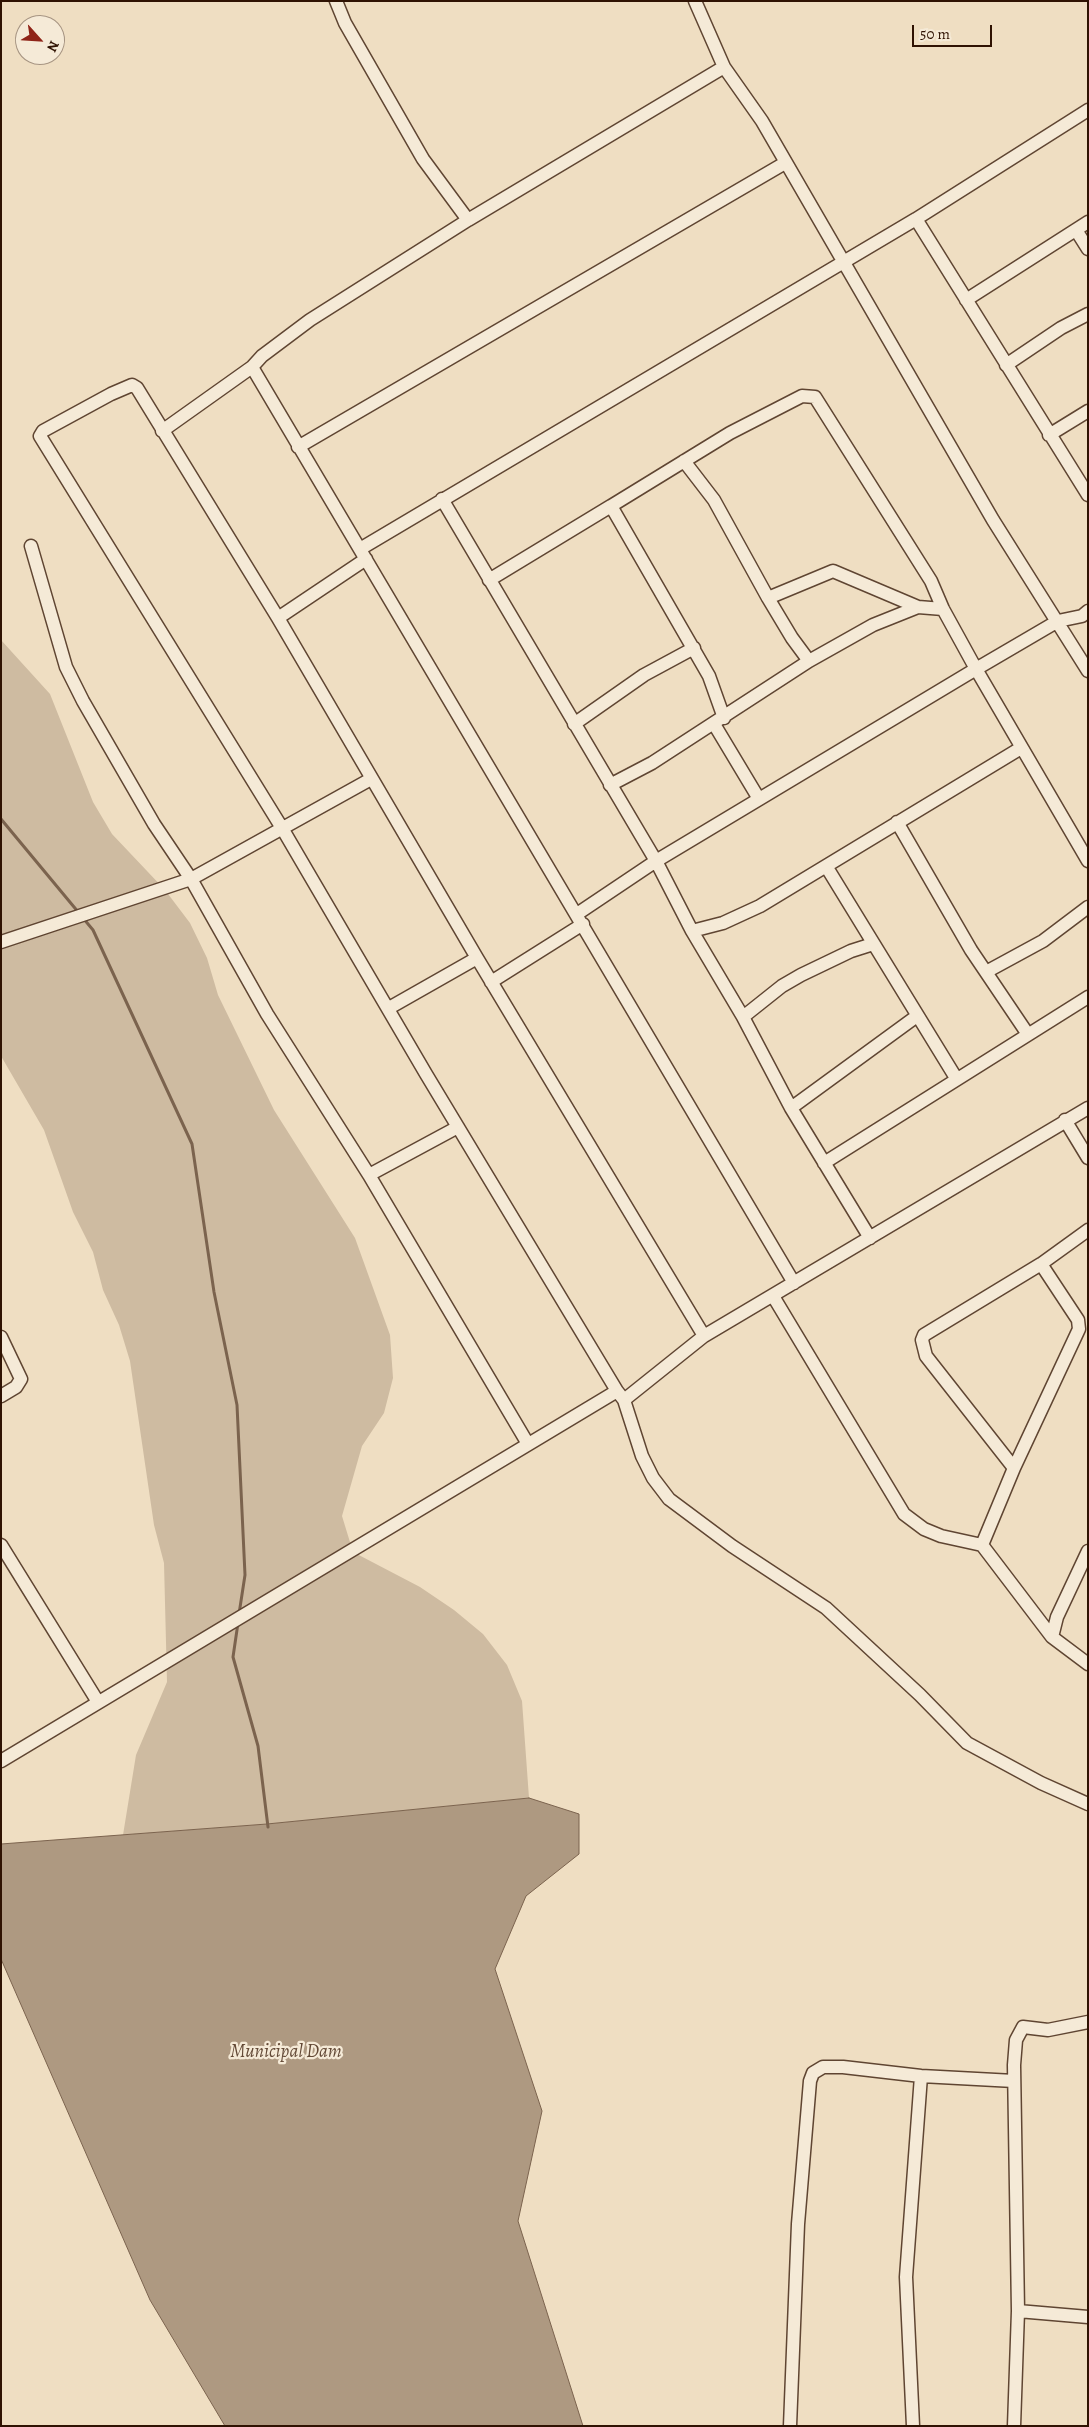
<!DOCTYPE html>
<html>
<head>
<meta charset="utf-8">
<style>
	body { margin:0 }
	#map { position:relative; width:1089px; height:2427px; overflow:hidden; background:#efdec2; font-family:Alegreya,serif }
	canvas { display:block }
	.frame { position:absolute; inset:0; border:2px solid #2f1202; pointer-events:none }
	.north { position:absolute; left:15px; top:15px; width:50px; height:50px; box-sizing:border-box; background:#f5ead7; border:1px solid #a69482; border-radius:50%; rotate:116deg; font-size:14px; font-weight:700; line-height:20px; text-align:center; color:#2f1202 }
	.north::after { content:''; display:block; margin:auto; width:18px; height:22px; background:#8f2418; clip-path:polygon(50% 0,100% 100%,50% 72%,0 100%) }
	.scale { position:absolute; left:912px; top:25px; width:80px; height:22px; box-sizing:border-box; border:2px solid #2f1202; border-top:0; padding-left:6px; font-size:15px; line-height:18px; white-space:nowrap; color:#2f1202; -webkit-text-stroke:4px #f5ead7; paint-order:stroke }
</style>
</head>
<body>
<div id="map">
<canvas width="1089" height="2427"></canvas>
<div class="frame"></div>
<div class="north">N</div>
<div class="scale">50 m</div>
</div>
<script>
const ctx = document.querySelector('canvas').getContext('2d');
ctx.lineJoin = 'round';
function fillPath(path, color) { ctx.fillStyle = color; ctx.fill(path, 'evenodd'); }
const poly = rows => new Path2D(rows.map(r => 'M' + r).join(''));
function stroke(path, color, width, dash) { ctx.strokeStyle = color; ctx.lineWidth = width; ctx.lineCap = dash ? 'butt' : 'round'; ctx.setLineDash(dash || []); ctx.stroke(path); }
function label(font, color, halo, rows, align = 'center') {
  ctx.font = font + ' Alegreya,serif'; ctx.lineWidth = 4.5; ctx.setLineDash([]); ctx.textBaseline = 'middle'; ctx.strokeStyle = halo; ctx.fillStyle = color; for (const [text, x, y, turn = 0] of rows) {
    ctx.save(); ctx.translate(x, y); ctx.rotate((+turn || 0) * Math.PI / 180); ctx.textAlign = isNaN(turn) ? turn : align; if (halo) ctx.strokeText(text, 0, 0); ctx.fillText(text, 0, 0); ctx.restore();
  }
}
const green = poly([
	[1,640,50,694,93,802,112,834,165,890,190,923,207,958,218,995,274,1110,355,1238,390,1335,393,1378,384,1413,362,1446,342,1516,353,1552,420,1587,454,1610,483,1634,507,1665,522,1701,529,1798,267,1824,123,1835,136,1755,167,1682,164,1563,154,1525,130,1361,119,1325,103,1290,93,1252,73,1212,44,1130,1,1056]
]);
const water = poly([
	[529,1798,579,1814,579,1854,526,1896,495,1969,542,2111,518,2221,583,2426,225,2426,150,2300,1,1959,1,1844,267,1824,529,1798]
]);
const stream = poly([
	[1,819,79,913],
	[83,918,93,930,192,1144,214,1292,237,1405,245,1575,239,1614],
	[238,1623,233,1657,258,1746,268,1827]
]);
const street = poly([
	[336,1,345,23,423,159,468,220],
	[695,1,724,67,762,121,993,520,1088,671],
	[916,219,1088,495],
	[1076,230,1088,249],
	[966,300,1088,222],
	[1006,365,1061,328,1088,314],
	[252,367,794,1283],
	[162,431,252,367,262,356,310,320,468,220,724,67],
	[1049,435,1088,411],
	[298,447,785,163],
	[684,461,714,500,768,598,792,638,809,661],
	[442,499,656,861,692,931,743,1017,791,1108,870,1238],
	[611,506,730,433,802,396,815,397,931,581,943,609,976,669,1088,861],
	[31,546,66,667,83,701,154,824,191,879,267,1014,369,1175,528,1444],
	[360,549,916,219,1088,110],
	[489,580,611,506,709,676,724,718],
	[768,598,833,571,918,607,943,609],
	[278,618,366,559],
	[574,724,644,675,694,648],
	[714,724,759,799],
	[610,785,652,763,809,661,873,625,918,607],
	[897,822,971,950,1027,1033],
	[826,866,956,1078],
	[577,914,656,861,976,669,1058,621,1082,616,1088,611],
	[692,931,723,923,760,906,1021,748],
	[1,942,191,879,371,779],
	[986,972,1043,941,1088,907],
	[491,982,583,924],
	[389,1008,477,958],
	[743,1017,782,986,801,975,851,951,873,944],
	[791,1108,917,1016],
	[1065,1120,1088,1158],
	[824,1163,1088,997],
	[369,1175,458,1127],
	[773,1296,904,1514,924,1529,941,1536,982,1545,1052,1637,1088,1664],
	[1,1337,21,1379,16,1387,1,1396],
	[617,1391,426,1074,282,828,40,436,43,431,111,394,132,385,137,388,278,618,477,958,704,1336],
	[624,1400,642,1456,653,1478,669,1499,732,1546,826,1608,920,1695,967,1743,1041,1783,1088,1804],
	[1014,1468,1079,1329,1078,1320,1041,1264],
	[1,1545,98,1702],
	[982,1545,1014,1468,926,1356,922,1340,924,1335,1041,1264,1088,1230],
	[1052,1637,1057,1617,1088,1551],
	[1,1761,617,1391,624,1400,704,1336,1088,1108],
	[1018,2311,1088,2317],
	[790,2426,798,2224,810,2081,813,2073,823,2067,843,2067,921,2076,1014,2081],
	[913,2426,906,2277,921,2076],
	[1014,2426,1018,2311,1014,2065,1016,2040,1023,2027,1048,2030,1088,2022]
]);
const waterNames = [
	["Municipal Dam",286,2052]
];
fillPath(green, '#cebba1');
fillPath(water, '#ae9981');
stroke(water, '#7b634e', 1);
stroke(stream, '#7b634e', 3);
stroke(street, '#5f4532', 15);
stroke(street, '#f5ead7', 12);
label('italic 19px', '#624835', '#f5ead7', waterNames);
</script>
</body>
</html>
